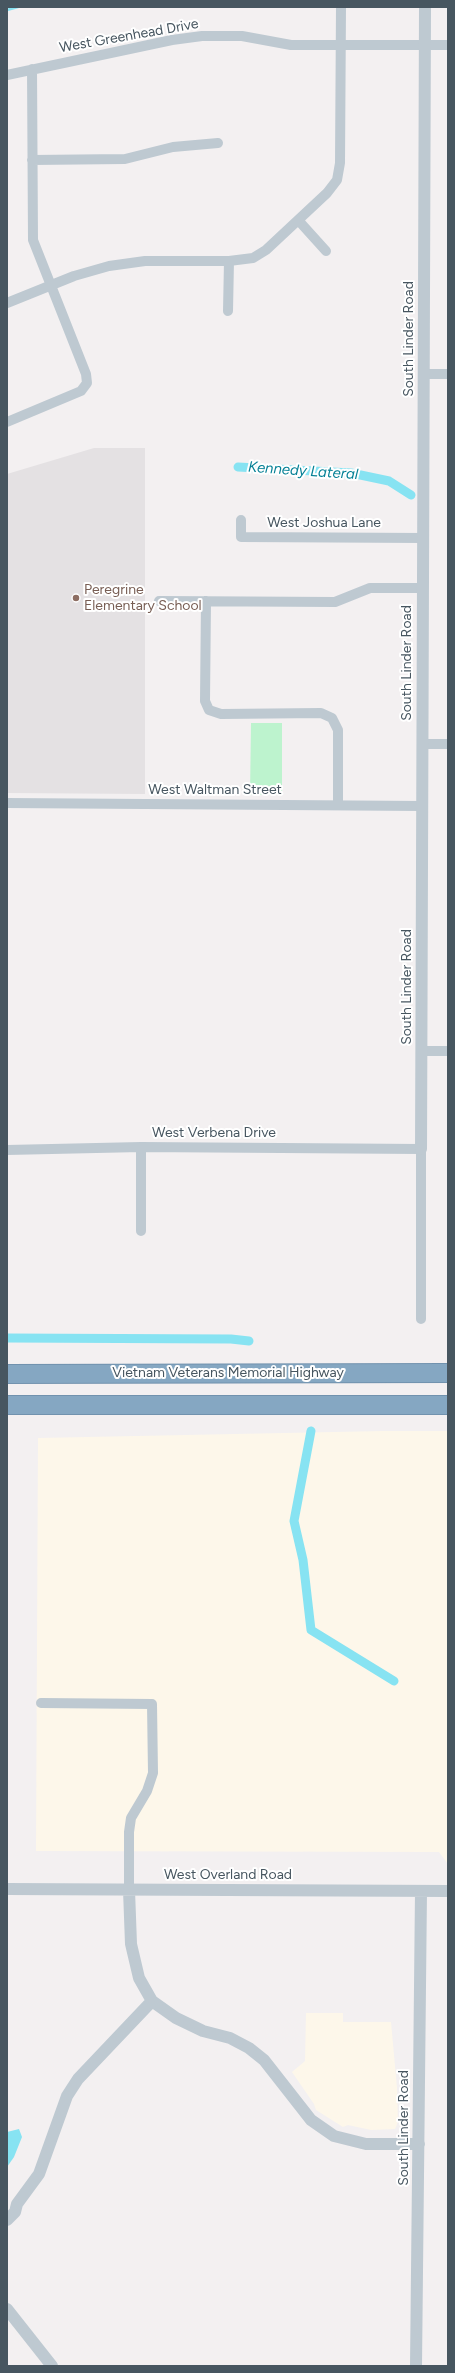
<!DOCTYPE html>
<html>
<head>
<meta charset="utf-8">
<style>
	body { margin:0 }
	#map { position:relative; width:455px; height:2373px; overflow:hidden; background:#f3f0f1; font-family:Figtree,sans-serif }
	canvas { display:block }
	.frame { position:absolute; inset:0; border:8px solid #475660; pointer-events:none }
</style>
</head>
<body>
<div id="map">
<canvas width="455" height="2373"></canvas>
<div class="frame"></div>
</div>
<script>
const ctx = document.querySelector('canvas').getContext('2d');
ctx.lineJoin = 'round';
function fillPath(path, color) { ctx.fillStyle = color; ctx.fill(path, 'evenodd'); }
const poly = rows => new Path2D(rows.map(r => 'M' + r).join(''));
function stroke(path, color, width, dash) { ctx.strokeStyle = color; ctx.lineWidth = width; ctx.lineCap = dash ? 'butt' : 'round'; ctx.setLineDash(dash || []); ctx.stroke(path); }
function label(font, color, halo, rows, align = 'center') {
  ctx.font = font + ' Figtree,sans-serif'; ctx.lineWidth = 4; ctx.setLineDash([]); ctx.textBaseline = 'middle'; ctx.strokeStyle = halo; ctx.fillStyle = color; for (const [text, x, y, turn = 0] of rows) {
    ctx.save(); ctx.translate(x, y); ctx.rotate((+turn || 0) * Math.PI / 180); ctx.textAlign = isNaN(turn) ? turn : align; if (halo) ctx.strokeText(text, 0, 0); ctx.fillText(text, 0, 0); ctx.restore();
  }
}
const commercial = poly([
	[383,1431,448,1431,448,1864,439,1852,36,1851,38,1438],
	[306,2013,343,2013,343,2022,391,2022,397,2088,398,2122,395,2129,371,2130,348,2125,343,2127,316,2110,314,2104,292,2072,305,2061]
]);
const education = poly([
	[94,448,145,448,145,794,7,793,7,474]
]);
const green = poly([
	[251,723,282,723,282,795,250,795]
]);
const water = poly([
	[19,2129,22,2137,14,2157,7,2167,7,2132]
]);
const stream = poly([
	[7,10,18,7]
]);
const canal = poly([
	[238,467,351,473,389,481,411,495],
	[7,1338,231,1339,249,1341],
	[311,1431,294,1521,303,1560,311,1630,394,1681]
]);
const minor = poly([
	[7,75,172,40,202,36,242,36,291,45,448,45],
	[32,160,125,159,173,147,218,143],
	[298,220,326,251],
	[7,303,74,276,109,266,145,261,229,261,253,258,266,250,327,193,337,180,340,163,341,7],
	[228,311,229,261],
	[423,374,448,374],
	[7,422,81,391,87,383,86,374,33,240,32,69],
	[241,520,241,537,423,538],
	[159,601,335,602,370,588,423,588],
	[206,601,205,701,209,710,221,714,321,713,332,718,338,730,338,805],
	[422,744,448,744],
	[7,803,422,806],
	[422,1051,448,1051],
	[141,1147,141,1231],
	[7,1150,141,1147,421,1149,421,1319],
	[41,1703,152,1704,153,1773,147,1791,131,1818,129,1832,129,1890]
]);
const tertiary = poly([
	[421,1149,425,7],
	[7,1889,448,1891],
	[129,1890,131,1944,139,1978,152,2001,176,2018,203,2031,230,2038,249,2048,264,2060,311,2120,334,2136,366,2144,419,2144],
	[7,2220,15,2212,17,2204,39,2174,67,2096,78,2079,152,2001],
	[7,2309,52,2366],
	[416,2366,421,1891]
]);
const motorway = poly([
	[7,1374,448,1373],
	[7,1405,448,1405]
]);
const markers = [
	[76,598,4,"#8d6e63"]
];
const streetNames = [
	["West Greenhead Drive",129,36,-10],
	["South Linder Road",409,339,-90],
	["West Joshua Lane",324,523],
	["South Linder Road",407,663,-90],
	["West Waltman Street",215,790],
	["South Linder Road",407,987,-90],
	["West Verbena Drive",214,1133],
	["Vietnam Veterans Memorial Highway",228,1373],
	["West Overland Road",228,1875],
	["South Linder Road",404,2128,-90]
];
const educationNames = [
	["Peregrine",84,590],
	["Elementary School",84,606]
];
const waterNames = [
	["Kennedy Lateral",303,471,4]
];
fillPath(commercial, '#fdf7ea');
fillPath(education, '#e4e1e3');
fillPath(green, '#bdf3ce');
fillPath(water, '#87e3f2');
stroke(stream, '#87e3f2', 2.5);
stroke(canal, '#87e3f2', 9);
stroke(motorway, '#7192ae', 20);
stroke(minor, '#bec9d1', 10);
stroke(tertiary, '#bec9d1', 12);
stroke(motorway, '#85a7c2', 18);
for (const [x, y, r, color] of markers) { const dot = new Path2D(); dot.arc(x, y, r, 0, 2 * Math.PI); ctx.fillStyle = color; ctx.fill(dot); stroke(dot, '#fff', 1.5); }
label('14px', '#475660', '#fff', streetNames);
label('14px', '#785e54', '#fff', educationNames, 'left');
label('italic 15px', '#068196', '#fff', waterNames);
</script>
</body>
</html>
